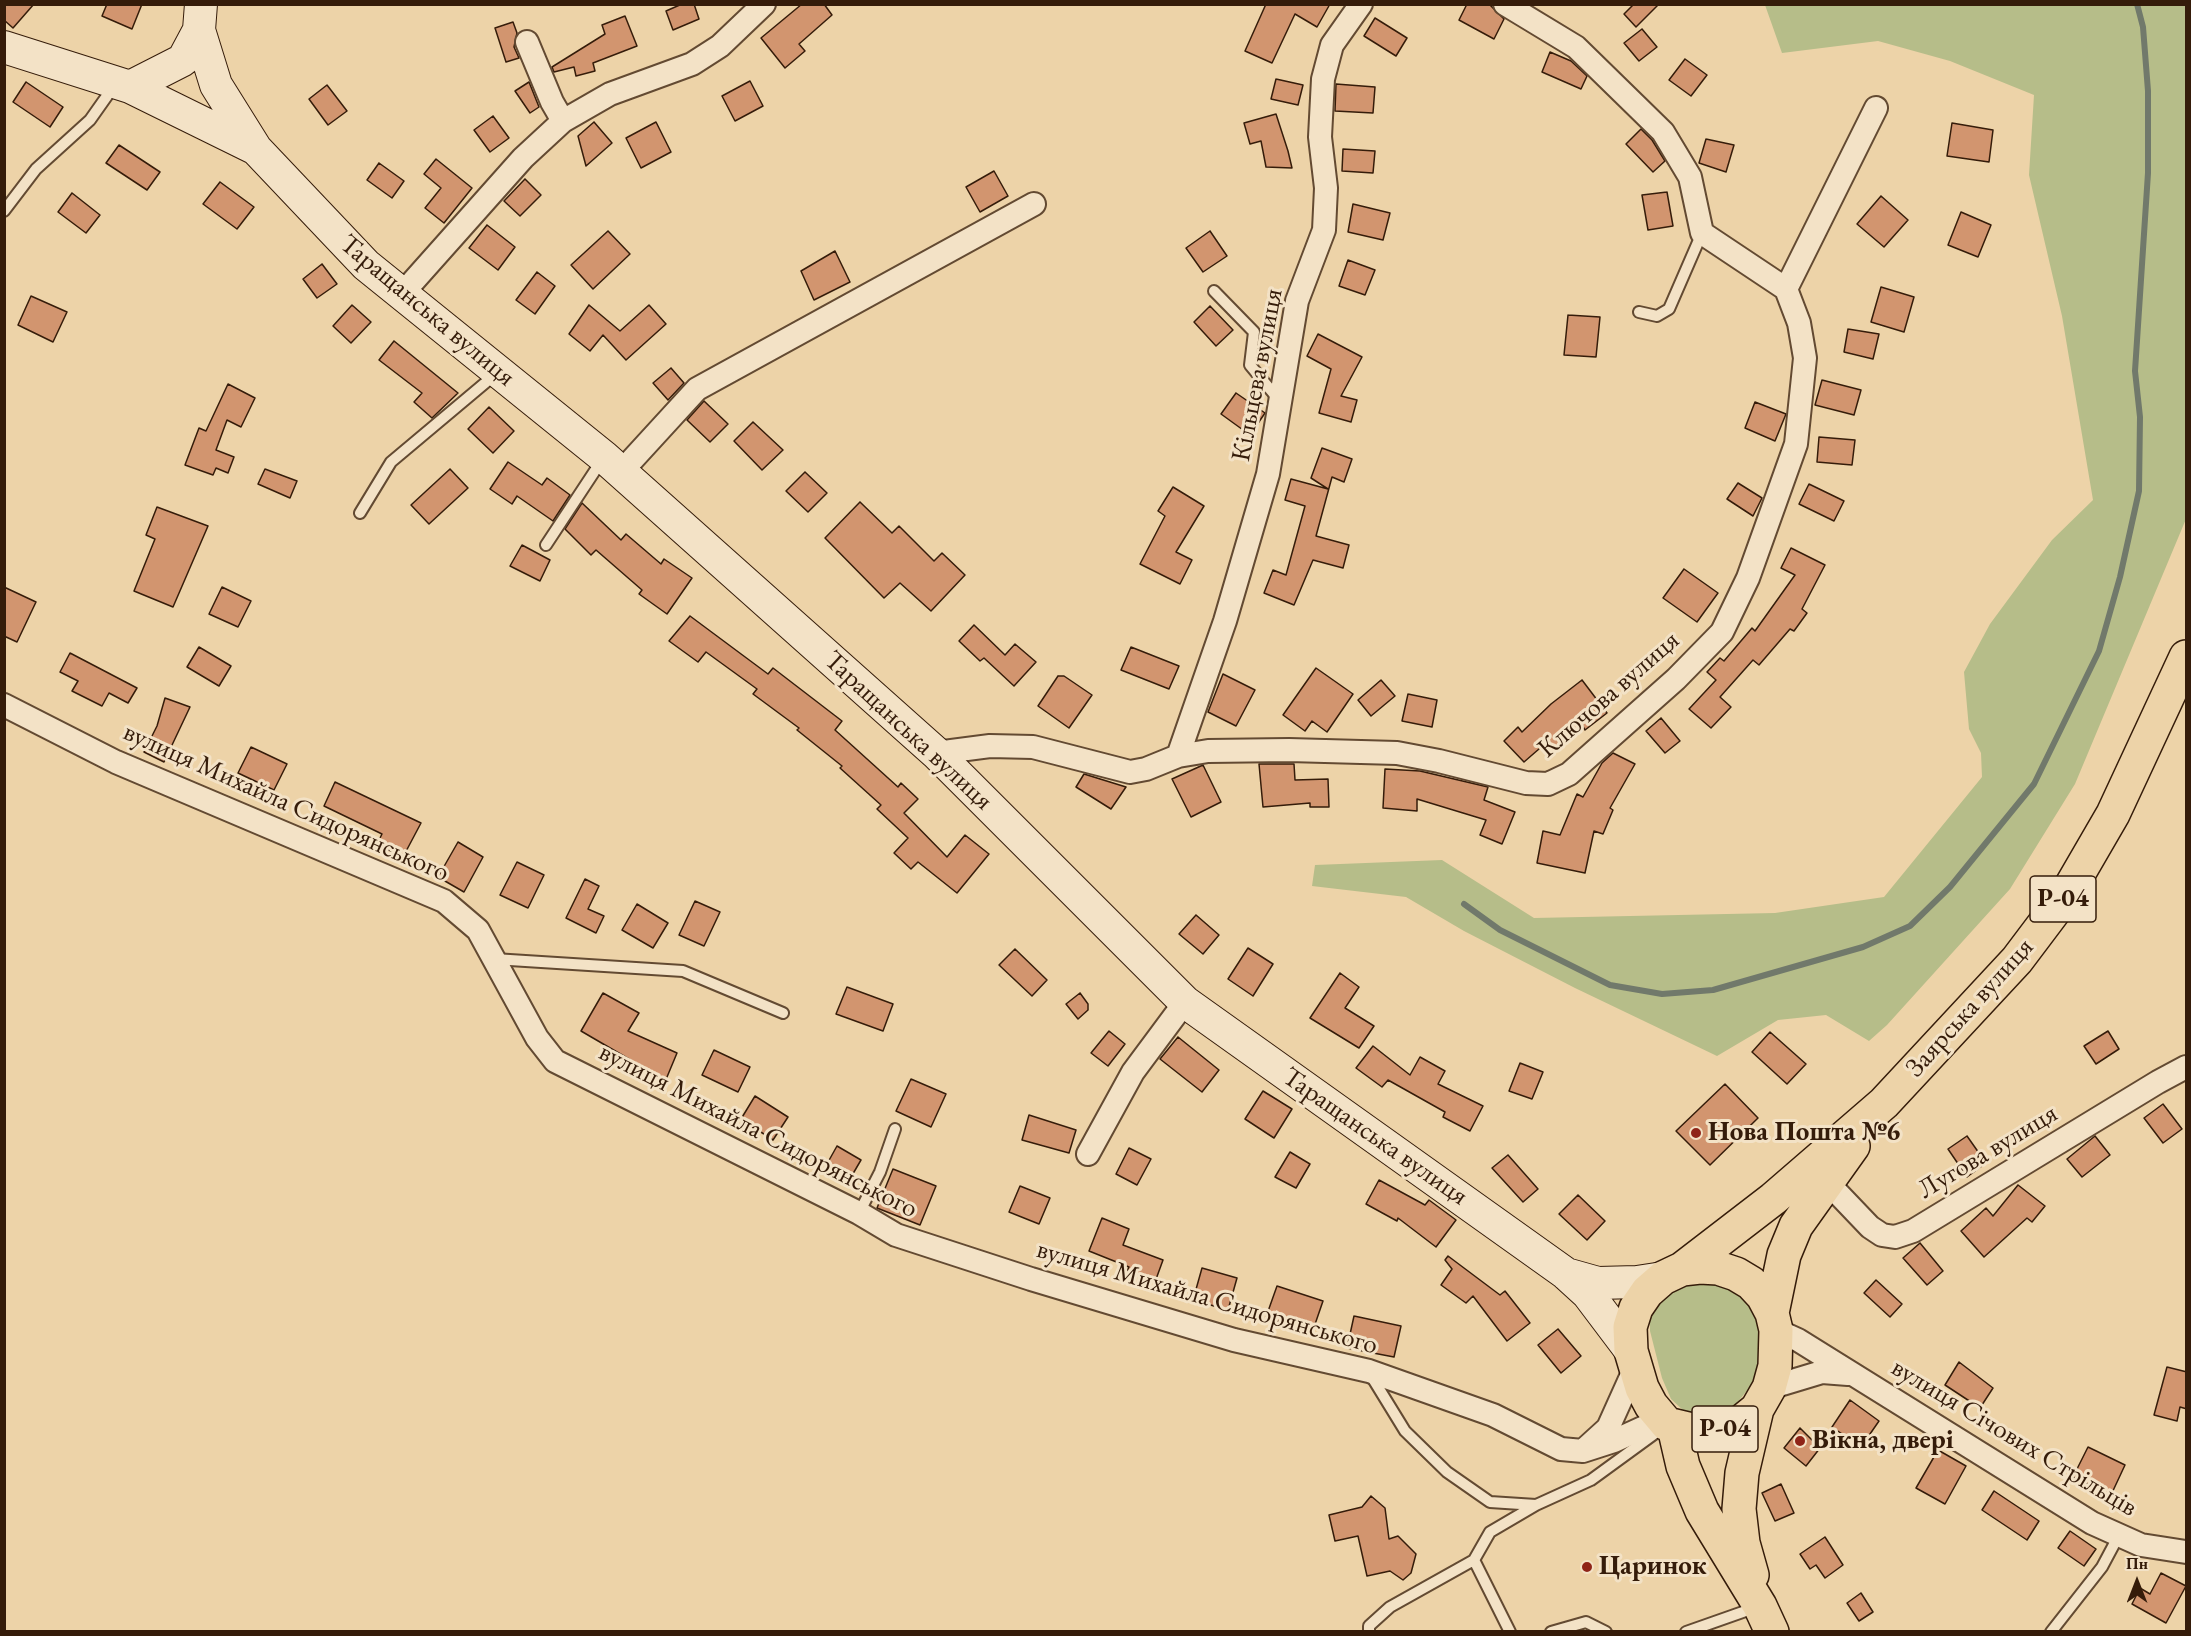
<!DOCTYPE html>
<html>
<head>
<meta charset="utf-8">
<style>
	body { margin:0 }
	#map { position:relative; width:2191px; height:1636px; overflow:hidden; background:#edd3a8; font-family:"EB Garamond",serif }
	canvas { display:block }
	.frame { position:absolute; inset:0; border:6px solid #351c0a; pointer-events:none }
	.north { position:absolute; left:2107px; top:1552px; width:60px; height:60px; -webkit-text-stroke:4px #f3e2c6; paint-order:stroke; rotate:0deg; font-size:16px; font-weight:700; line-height:24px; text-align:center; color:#351c0a }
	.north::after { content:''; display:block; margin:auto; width:21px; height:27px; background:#351c0a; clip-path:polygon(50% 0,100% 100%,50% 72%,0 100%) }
</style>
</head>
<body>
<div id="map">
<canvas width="2191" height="1636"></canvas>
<div class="frame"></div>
<div class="north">Пн</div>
</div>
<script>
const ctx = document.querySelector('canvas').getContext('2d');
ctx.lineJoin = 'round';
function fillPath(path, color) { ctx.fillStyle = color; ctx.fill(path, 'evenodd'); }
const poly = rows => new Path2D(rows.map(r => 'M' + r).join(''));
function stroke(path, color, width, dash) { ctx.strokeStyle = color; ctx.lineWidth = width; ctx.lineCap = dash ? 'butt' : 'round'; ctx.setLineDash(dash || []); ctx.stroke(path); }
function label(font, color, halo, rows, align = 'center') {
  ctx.font = font + ' "EB Garamond",serif'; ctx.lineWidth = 6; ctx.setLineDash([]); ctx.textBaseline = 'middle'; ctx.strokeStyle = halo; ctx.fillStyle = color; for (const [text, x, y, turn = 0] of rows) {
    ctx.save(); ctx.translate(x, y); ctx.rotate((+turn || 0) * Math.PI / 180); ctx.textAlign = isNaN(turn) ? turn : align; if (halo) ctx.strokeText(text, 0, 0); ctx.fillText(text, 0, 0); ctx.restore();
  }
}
const green = poly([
	[1765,5,2186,5,2186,519,2075,784,2010,889,1887,1025,1869,1041,1826,1015,1778,1020,1717,1056,1575,988,1464,931,1406,897,1312,886,1315,865,1442,860,1534,918,1775,913,1884,897,1982,777,1981,753,1969,729,1964,672,1990,624,2052,540,2093,500,2062,316,2029,175,2034,95,1950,61,1878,41,1782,53],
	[1685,1280,1726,1282,1744,1298,1760,1324,1762,1355,1753,1383,1737,1403,1719,1415,1701,1419,1684,1411,1671,1399,1662,1378,1650,1331,1650,1315,1655,1301]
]);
const stream = poly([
	[1464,904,1500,930,1610,985,1662,994,1713,990,1863,947,1910,926,1950,887,2034,784,2099,651,2120,577,2139,491,2140,417,2135,371,2148,173,2148,91,2143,27,2137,4]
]);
const building = poly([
	[4,4,34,4,13,28,4,20,4,4],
	[107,4,142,4,132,29,102,16,107,4],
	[682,4,694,4,699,19,673,30,666,11,682,4],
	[802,4,824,4,832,15,799,44,805,51,785,68,761,38,802,4],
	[1266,4,1330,4,1317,27,1295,14,1272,63,1245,51,1266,4],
	[1467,4,1489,4,1504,19,1494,39,1459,20,1467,4],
	[1634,4,1659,4,1636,27,1624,14,1634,4],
	[625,16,637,46,593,63,595,71,576,76,574,67,554,72,552,67,605,34,602,25,625,16],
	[1375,18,1407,38,1396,56,1364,36,1375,18],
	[513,22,517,33,514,47,519,58,506,62,495,28,513,22],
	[1642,29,1657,47,1639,61,1624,43,1642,29],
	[1550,52,1571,61,1587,76,1581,89,1542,72,1550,52],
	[1685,59,1707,75,1691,96,1669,80,1685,59],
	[1276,79,1303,85,1298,105,1271,99,1276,79],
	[750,81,763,106,735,121,722,96,750,81],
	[26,82,63,107,50,127,13,102,26,82],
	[529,82,539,107,530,113,515,91,529,82],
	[1336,84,1375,87,1373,113,1335,111,1336,84],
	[327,85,347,111,328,125,309,99,327,85],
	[1276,114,1288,151,1292,168,1266,167,1261,141,1250,144,1244,123,1276,114],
	[493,116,509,138,490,152,474,130,493,116],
	[594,122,612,143,586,166,578,136,594,122],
	[656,122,671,152,641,168,626,138,656,122],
	[1952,123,1993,130,1989,162,1947,156,1952,123],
	[1641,129,1652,140,1665,161,1653,172,1626,144,1641,129],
	[1706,139,1734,145,1726,172,1699,163,1706,139],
	[119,145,160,172,147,190,106,163,119,145],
	[1343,149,1375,151,1373,173,1342,171,1343,149],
	[436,159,472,188,444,223,425,208,441,188,424,174,436,159],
	[379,163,404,181,392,198,367,180,379,163],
	[994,171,1008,196,980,212,966,187,994,171],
	[525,179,541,195,520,216,504,201,525,179],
	[220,182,254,207,237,229,203,204,220,182],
	[1667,192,1673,226,1648,230,1642,195,1667,192],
	[72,193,100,215,86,233,58,212,72,193],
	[1881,196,1908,220,1884,247,1857,224,1881,196],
	[1353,204,1390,213,1383,240,1348,232,1353,204],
	[1961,212,1991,225,1978,257,1948,245,1961,212],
	[487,225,515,247,498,270,469,248,487,225],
	[608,231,630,254,593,289,571,265,608,231],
	[1210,231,1227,256,1203,272,1186,248,1210,231],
	[835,251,850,282,814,300,801,271,835,251],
	[1348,260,1375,270,1365,295,1339,286,1348,260],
	[322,264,337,284,317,298,303,279,322,264],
	[537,272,555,286,535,314,516,300,537,272],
	[1881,287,1914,297,1904,332,1871,322,1881,287],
	[31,296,67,312,53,342,18,325,31,296],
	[352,305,371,322,351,343,333,326,352,305],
	[589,305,620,331,649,305,666,324,626,360,603,335,590,351,569,334,589,305],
	[1210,306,1233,330,1216,346,1194,322,1210,306],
	[1568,315,1600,317,1596,357,1564,355,1568,315],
	[1848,329,1879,334,1873,359,1844,352,1848,329],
	[1318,334,1362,357,1341,396,1357,400,1351,422,1319,413,1331,369,1307,356,1318,334],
	[394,341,458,393,432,418,414,402,422,393,379,360,394,341],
	[671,368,684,383,668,400,653,383,671,368],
	[1822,380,1861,390,1854,415,1815,405,1822,380],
	[228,384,255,398,241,427,227,420,216,450,234,457,228,473,216,468,213,475,185,465,199,428,206,431,228,384],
	[1236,393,1265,413,1250,435,1221,414,1236,393],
	[704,401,728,424,710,442,687,420,704,401],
	[1755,402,1786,414,1775,441,1745,428,1755,402],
	[489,407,514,431,493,453,468,429,489,407],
	[753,422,783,450,762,470,734,441,753,422],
	[1819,437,1855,440,1852,465,1817,462,1819,437],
	[1322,448,1352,459,1344,482,1332,477,1316,536,1349,545,1343,568,1313,560,1294,605,1264,593,1273,570,1286,575,1305,506,1285,500,1291,479,1328,489,1311,478,1322,448],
	[508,462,542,485,547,478,570,495,553,521,517,496,512,504,490,489,508,462],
	[265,469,297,481,290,498,258,484,265,469],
	[450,469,468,488,429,524,411,505,450,469],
	[805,472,827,493,808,512,786,491,805,472],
	[1738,483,1762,498,1753,516,1727,499,1738,483],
	[1809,484,1844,501,1834,521,1799,504,1809,484],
	[1173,487,1204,506,1176,552,1192,560,1180,584,1140,564,1165,516,1158,511,1173,487],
	[860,502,892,533,899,526,934,561,942,553,965,575,931,611,900,583,884,598,825,538,860,502],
	[582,503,621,540,626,534,661,564,664,559,692,578,667,614,639,594,642,590,596,550,591,555,565,529,582,503],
	[157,507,208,526,173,607,134,591,155,539,146,535,157,507],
	[522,545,550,560,540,581,510,566,522,545],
	[1791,548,1825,565,1802,609,1807,613,1794,631,1790,629,1759,665,1753,660,1720,697,1731,707,1711,728,1689,709,1716,680,1707,672,1720,658,1724,661,1752,628,1755,631,1795,575,1781,568,1791,548],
	[1684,569,1718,593,1697,622,1663,598,1684,569],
	[4,587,36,602,17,642,4,636,4,587],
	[222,587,251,601,238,627,209,614,222,587],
	[690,616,768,674,773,668,842,721,835,730,898,787,901,783,918,799,904,813,947,857,965,835,989,854,957,893,918,862,911,869,894,853,908,838,877,809,881,805,840,768,842,766,797,730,799,728,753,694,757,689,706,652,698,662,669,641,690,616],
	[974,625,1005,655,1015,644,1036,662,1014,686,984,658,980,661,959,641,974,625],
	[199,647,231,666,219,686,187,667,199,647],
	[1131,647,1179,666,1169,689,1121,670,1131,647],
	[70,653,137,688,128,703,109,693,102,706,72,691,78,681,60,672,70,653],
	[1316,668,1353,694,1327,732,1312,721,1305,731,1283,715,1316,668],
	[1223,674,1255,690,1236,726,1208,712,1223,674],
	[1058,676,1064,676,1092,695,1069,728,1038,706,1058,676],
	[1381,680,1395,696,1371,716,1358,700,1381,680],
	[1582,680,1607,713,1585,730,1582,725,1555,750,1547,742,1524,762,1504,741,1518,727,1522,732,1551,704,1582,680],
	[1408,694,1437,700,1432,727,1402,721,1408,694],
	[165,698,190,707,164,762,144,752,157,726,165,698],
	[1661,718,1680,741,1665,753,1646,731,1661,718],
	[251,747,287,764,274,790,238,773,251,747],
	[1613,753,1635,764,1610,808,1613,810,1603,834,1594,831,1585,873,1537,863,1543,831,1560,835,1577,794,1583,797,1602,763,1613,753],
	[1259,764,1294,764,1295,780,1328,779,1329,807,1310,807,1310,803,1263,807,1259,764],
	[1203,765,1221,802,1191,817,1172,779,1203,765],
	[1385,769,1420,771,1488,787,1484,800,1515,812,1502,844,1480,835,1486,820,1417,799,1417,811,1383,808,1385,769],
	[1084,774,1126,787,1111,809,1076,787,1084,774],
	[335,782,421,823,403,857,377,844,382,834,324,806,335,782],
	[458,842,483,857,464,892,438,877,458,842],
	[517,862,544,875,528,908,500,895,517,862],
	[585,879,599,886,588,909,604,916,596,933,566,918,585,879],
	[695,901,720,912,704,946,679,935,695,901],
	[637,904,668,923,653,948,622,930,637,904],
	[1196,915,1219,935,1203,954,1179,934,1196,915],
	[1248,948,1273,964,1253,996,1228,979,1248,948],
	[1015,949,1047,980,1032,996,999,965,1015,949],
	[1340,973,1359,987,1345,1008,1374,1026,1359,1048,1310,1018,1340,973],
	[847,987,893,1004,883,1031,836,1014,847,987],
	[603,993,639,1013,628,1031,677,1053,662,1089,623,1072,629,1059,581,1031,603,993],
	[1080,993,1088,1004,1088,1010,1078,1019,1066,1004,1080,993],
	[1109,1031,1125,1044,1108,1066,1091,1053,1109,1031],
	[2108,1031,2119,1049,2096,1064,2084,1046,2108,1031],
	[1770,1032,1806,1064,1787,1084,1752,1052,1770,1032],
	[1178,1037,1219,1070,1202,1092,1160,1059,1178,1037],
	[1373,1046,1410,1075,1420,1057,1445,1071,1438,1084,1483,1106,1470,1131,1443,1117,1445,1112,1388,1080,1382,1087,1356,1068,1373,1046],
	[714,1050,750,1067,738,1092,702,1075,714,1050],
	[1520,1063,1543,1072,1532,1099,1509,1091,1520,1063],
	[911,1079,946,1094,931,1127,896,1111,911,1079],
	[1725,1084,1758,1118,1710,1165,1676,1131,1725,1084],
	[1263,1091,1292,1109,1274,1138,1245,1119,1263,1091],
	[755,1096,788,1117,773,1140,741,1119,755,1096],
	[2163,1104,2182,1129,2163,1143,2144,1118,2163,1104],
	[1029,1115,1076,1130,1069,1153,1022,1140,1029,1115],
	[1967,1136,1986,1163,1967,1177,1948,1149,1967,1136],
	[2095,1136,2110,1155,2082,1177,2067,1159,2095,1136],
	[837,1146,861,1160,847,1184,823,1171,837,1146],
	[1129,1148,1151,1159,1137,1185,1116,1174,1129,1148],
	[1290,1152,1310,1164,1296,1188,1275,1177,1290,1152],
	[1508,1155,1538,1189,1523,1202,1492,1168,1508,1155],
	[893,1169,936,1186,920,1225,877,1208,893,1169],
	[1379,1180,1425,1205,1429,1200,1456,1220,1436,1247,1398,1218,1397,1221,1366,1204,1379,1180],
	[2018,1185,2045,1206,2032,1222,2027,1218,1984,1257,1961,1231,1986,1208,1993,1216,2018,1185],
	[1020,1186,1050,1198,1039,1224,1009,1212,1020,1186],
	[1578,1195,1605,1221,1587,1240,1559,1214,1578,1195],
	[1102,1218,1129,1229,1123,1245,1163,1260,1155,1282,1127,1271,1129,1267,1089,1251,1102,1218],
	[1920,1243,1943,1271,1927,1285,1903,1258,1920,1243],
	[1448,1256,1500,1295,1505,1291,1530,1323,1507,1341,1473,1296,1466,1303,1441,1285,1452,1269,1445,1260,1448,1256],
	[1202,1268,1237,1278,1228,1310,1193,1300,1202,1268],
	[1876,1280,1902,1304,1890,1317,1864,1293,1876,1280],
	[1277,1286,1323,1301,1312,1333,1266,1317,1277,1286],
	[1354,1316,1401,1326,1394,1357,1347,1348,1354,1316],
	[1558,1329,1581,1356,1561,1373,1538,1345,1558,1329],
	[1959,1362,1993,1388,1980,1408,1945,1385,1959,1362],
	[2167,1367,2187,1372,2187,1409,2180,1407,2177,1421,2154,1415,2167,1367],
	[1850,1400,1879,1421,1861,1447,1832,1427,1850,1400],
	[1800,1428,1820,1448,1806,1466,1784,1448,1800,1428],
	[2088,1447,2125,1465,2111,1495,2073,1477,2088,1447],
	[1938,1450,1966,1466,1945,1504,1916,1488,1938,1450],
	[1781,1484,1794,1513,1775,1521,1762,1493,1781,1484],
	[1994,1491,2039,1521,2027,1540,1982,1510,1994,1491],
	[1371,1496,1385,1508,1389,1539,1398,1536,1416,1554,1411,1573,1403,1580,1390,1571,1367,1576,1358,1536,1335,1541,1329,1515,1362,1507,1371,1496],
	[2070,1531,2096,1549,2084,1566,2058,1548,2070,1531],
	[1825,1537,1843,1565,1825,1578,1816,1565,1810,1569,1800,1554,1825,1537],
	[2161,1573,2186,1586,2166,1623,2132,1604,2140,1588,2150,1594,2161,1573],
	[1861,1593,1873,1612,1859,1621,1847,1603,1861,1593]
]);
const lane = poly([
	[4,211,36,169,90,120,114,86],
	[1214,291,1254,332,1250,365,1279,400],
	[1639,312,1657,316,1669,309,1702,233],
	[360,513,391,462,497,373],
	[546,545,602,460],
	[494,959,683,971,783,1013],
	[859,1213,880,1172,895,1129],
	[1370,1374,1405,1431,1447,1472,1490,1502,1536,1505,1591,1480,1661,1429],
	[1474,1560,1510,1632],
	[1369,1632,1369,1626,1390,1607,1474,1560,1490,1532,1536,1505],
	[1551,1632,1586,1622,1606,1632],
	[1686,1632,1757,1607],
	[2051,1632,2102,1567,2118,1537]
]);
const street = poly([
	[1505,4,1576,47,1663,132,1690,177,1702,233,1786,289],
	[527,42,552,102,563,121],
	[401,295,523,158,563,121,610,94,692,64,720,46,764,4],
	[621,472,697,389,1034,204],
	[4,705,116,762,444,901,478,930,537,1038,555,1061,859,1213,896,1235,1031,1279,1234,1340,1369,1371,1493,1415,1561,1449,1583,1451,1614,1441,1662,1419],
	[936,753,990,746,1033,747,1130,772,1146,769,1178,756,1208,751,1289,750,1397,753,1439,761,1526,783,1548,784,1569,774,1676,679,1722,632,1748,578,1796,444,1805,358,1799,323,1786,289,1876,108],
	[1178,756,1225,621,1268,474,1297,301,1324,230,1326,188,1320,137,1323,79,1332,45,1361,4],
	[1088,1154,1133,1072,1185,1002],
	[1827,1182,1870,1227,1882,1235,1895,1237,1913,1231,2158,1082,2186,1067],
	[1776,1330,1798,1340,2092,1523,2141,1545,2186,1552],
	[1769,1388,1822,1372,1848,1374],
	[1586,1448,1608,1428,1635,1368]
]);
const secondary = poly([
	[201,4,199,30,216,85,256,149,366,265,604,457,936,753,1185,1002,1565,1273,1588,1294,1631,1351],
	[4,47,130,87,256,149],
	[130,87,183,60,199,30],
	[1566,1274,1598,1283,1637,1282,1663,1278]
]);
const primary = poly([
	[1682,1269,1700,1267,1718,1268,1736,1274,1751,1283,1763,1296,1772,1313,1776,1330,1775,1366,1769,1388,1757,1409,1741,1422,1705,1433,1667,1424,1651,1405,1642,1388,1631,1351,1630,1327,1636,1308,1647,1292,1663,1278,1682,1269,1773,1199,1884,1103,2017,960,2066,895,2113,814,2186,657],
	[1772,1313,1784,1255,1796,1226,1853,1146],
	[1674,1427,1683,1466,1702,1511,1760,1606,1772,1632],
	[1752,1575,1743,1543,1739,1509,1742,1473,1757,1409]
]);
const markers = [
	[1696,1133,6,"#8f2418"],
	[1800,1441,6,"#8f2418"],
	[1587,1567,6,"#8f2418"]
];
const shields = [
	[2063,899,66],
	[1725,1429,66]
];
const shieldNames = [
	["Р-04",2063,899],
	["Р-04",1725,1429]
];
const streetNames = [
	["Таращанська вулиця",427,311,40],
	["Кільцева вулиця",1258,375,-79],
	["Ключова вулиця",1609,695,-41],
	["Таращанська вулиця",908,731,43],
	["вулиця Михайла Сидорянського",286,803,24],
	["Заярська вулиця",1970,1008,-48],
	["вулиця Михайла Сидорянського",758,1131,27],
	["Таращанська вулиця",1375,1137,35],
	["Лугова вулиця",1988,1152,-31],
	["вулиця Михайла Сидорянського",1207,1298,16],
	["вулиця Січових Стрільців",2014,1438,31]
];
const poiNames = [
	["Нова Пошта №6",1708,1133],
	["Вікна, двері",1812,1441],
	["Царинок",1599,1567]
];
fillPath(green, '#b6bd89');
stroke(stream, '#71796b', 6);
fillPath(building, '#d2956f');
stroke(building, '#351c0a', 1.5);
stroke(lane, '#634a32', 14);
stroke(street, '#634a32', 26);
stroke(secondary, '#351c0a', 34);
stroke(primary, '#351c0a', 36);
stroke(lane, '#f3e2c6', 10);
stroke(street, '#f3e2c6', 22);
stroke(secondary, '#f3e2c6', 32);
stroke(primary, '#edd3a8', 33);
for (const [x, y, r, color] of markers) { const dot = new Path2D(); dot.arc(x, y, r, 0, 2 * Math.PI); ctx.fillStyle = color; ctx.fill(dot); stroke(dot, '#f3e2c6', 2); }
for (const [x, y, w] of shields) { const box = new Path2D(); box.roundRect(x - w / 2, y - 23, w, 46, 4.5); ctx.fillStyle = '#f3e2c6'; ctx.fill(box); stroke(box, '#351c0a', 1.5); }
label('bold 26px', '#351c0a', null, shieldNames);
label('27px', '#351c0a', '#f3e2c6', streetNames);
label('bold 27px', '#351c0a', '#f3e2c6', poiNames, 'left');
</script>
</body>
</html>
